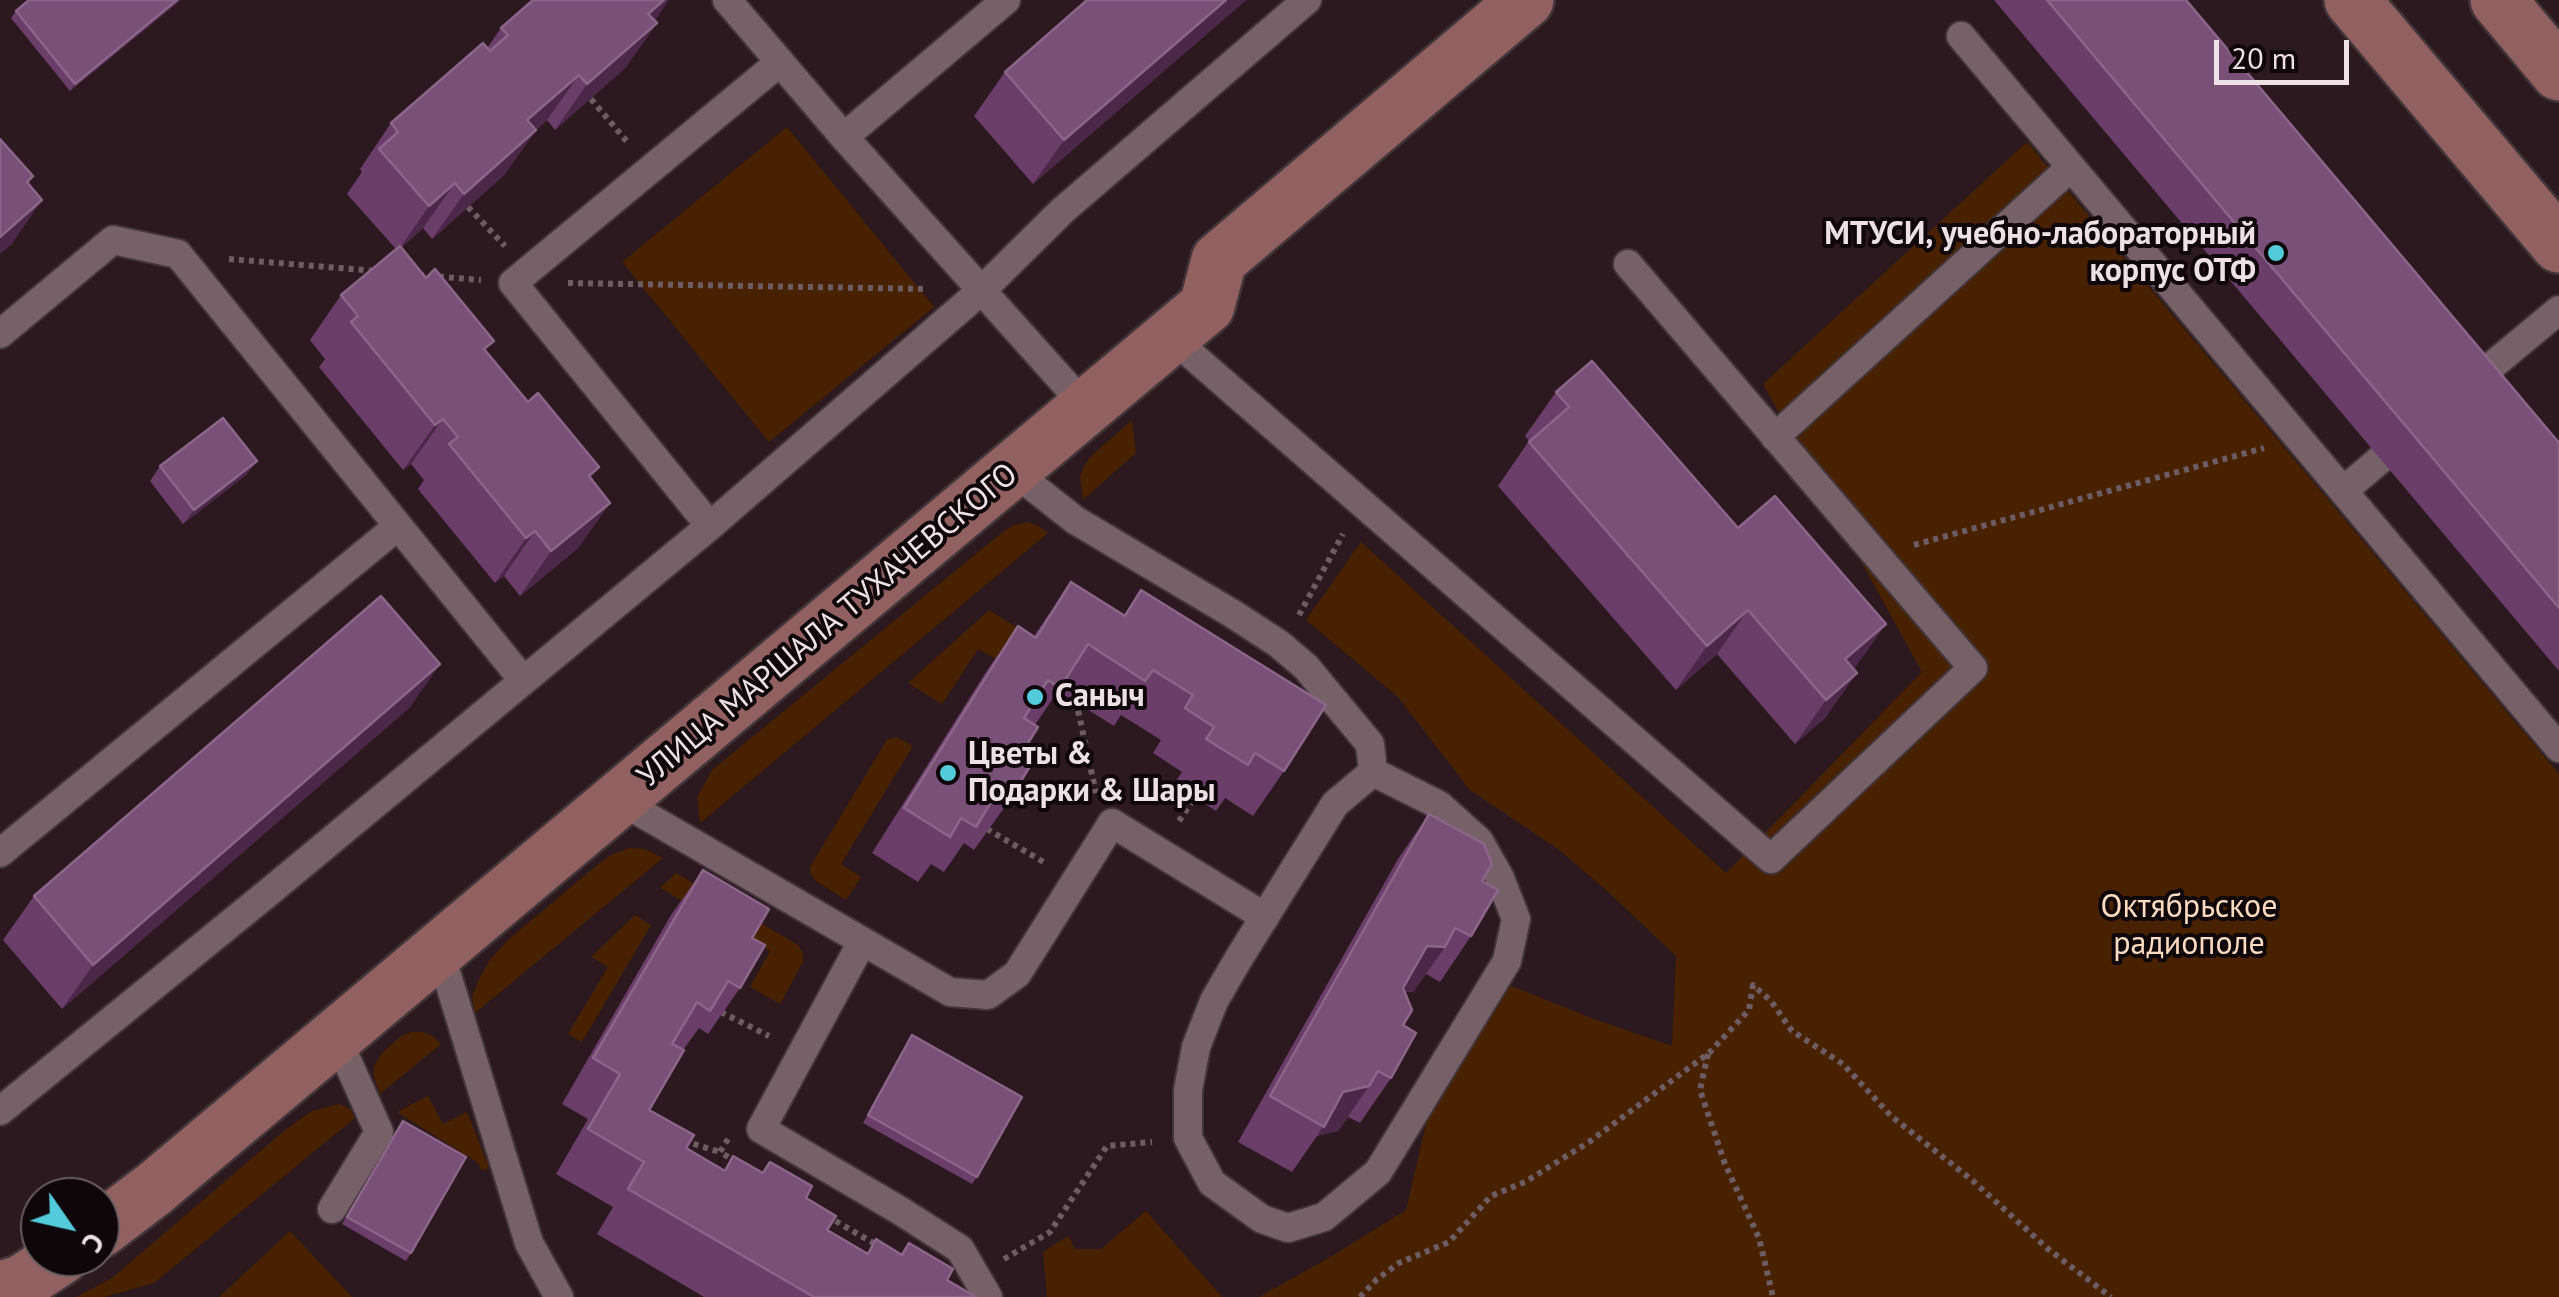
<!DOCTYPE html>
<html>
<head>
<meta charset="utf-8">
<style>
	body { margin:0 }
	#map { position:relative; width:2559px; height:1297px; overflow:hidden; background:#2b191f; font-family:"PT Sans",sans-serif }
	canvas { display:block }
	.north { position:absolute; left:20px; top:1177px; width:100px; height:100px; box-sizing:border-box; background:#0e0609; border:2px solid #685e61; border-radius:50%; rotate:124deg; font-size:28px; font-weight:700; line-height:40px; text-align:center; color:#eee1e5 }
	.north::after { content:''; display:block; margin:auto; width:35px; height:45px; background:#53cbda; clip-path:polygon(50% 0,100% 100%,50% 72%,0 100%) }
	.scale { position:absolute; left:2214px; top:40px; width:135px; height:45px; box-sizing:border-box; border:5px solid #eee1e5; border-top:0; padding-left:12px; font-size:30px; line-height:35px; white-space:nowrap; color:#eee1e5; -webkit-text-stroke:8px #0e0609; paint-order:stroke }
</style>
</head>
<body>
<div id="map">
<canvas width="2559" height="1297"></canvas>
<div class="north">С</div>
<div class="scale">20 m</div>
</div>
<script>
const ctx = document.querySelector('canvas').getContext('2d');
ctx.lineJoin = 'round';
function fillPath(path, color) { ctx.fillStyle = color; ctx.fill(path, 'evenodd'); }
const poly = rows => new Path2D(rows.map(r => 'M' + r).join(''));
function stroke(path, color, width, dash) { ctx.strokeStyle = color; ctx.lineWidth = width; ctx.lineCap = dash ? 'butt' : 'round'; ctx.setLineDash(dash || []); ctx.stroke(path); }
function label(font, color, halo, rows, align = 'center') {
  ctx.font = font + ' "PT Sans",sans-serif'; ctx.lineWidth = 8; ctx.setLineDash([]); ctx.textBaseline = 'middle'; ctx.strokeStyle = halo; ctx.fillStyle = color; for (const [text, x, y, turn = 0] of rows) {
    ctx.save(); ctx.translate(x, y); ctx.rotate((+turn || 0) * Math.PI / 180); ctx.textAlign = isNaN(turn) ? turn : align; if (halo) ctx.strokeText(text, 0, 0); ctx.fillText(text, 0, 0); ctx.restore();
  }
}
const green = poly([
	[787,127,934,307,769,442,622,262],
	[2027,142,2559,774,2559,1297,1259,1297,1327,1259,1406,1210,1429,1112,1504,983,1594,1019,1672,1046,1676,956,1605,889,1558,849,1470,790,1398,697,1306,620,1361,542,1726,873,1922,672,1763,384],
	[1132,420,1136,453,1083,500,1080,477,1084,466,1091,456],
	[1027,522,1039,526,1048,533,700,823,697,797,712,770,1004,531,1014,525],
	[989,610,1021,630,1001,662,978,649,942,704,908,683],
	[896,737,913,746,841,864,861,877,846,900,816,881,810,872,810,867,885,743,887,740],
	[629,848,645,849,663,858,475,1013,472,997,479,979,490,960,508,940,596,866,611,855],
	[676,873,798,945,803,953,803,962,780,1004,750,987,770,951,660,888],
	[635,915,651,925,582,1042,568,1034,608,967,591,957],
	[411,1032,422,1032,433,1036,441,1044,380,1094,373,1074,375,1064,382,1053,401,1036],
	[428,1096,443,1124,467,1112,489,1167,482,1171,477,1162,397,1112],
	[339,1104,350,1109,355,1118,154,1283,104,1297,76,1297,112,1278,285,1130,312,1111],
	[1146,1211,1222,1297,1047,1297,1043,1252,1068,1236,1075,1249,1101,1249],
	[290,1231,352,1297,219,1297]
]);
const path = poly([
	[591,99,629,144],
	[468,207,505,246],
	[229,259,376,271],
	[419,275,481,280],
	[568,283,926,289],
	[1914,545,2264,448],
	[1299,615,1343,534],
	[1076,701,1096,793],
	[1179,821,1195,797],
	[987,829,1047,864],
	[721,1012,769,1036],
	[1708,1054,1700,1090,1725,1164,1759,1238,1773,1297],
	[728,1139,720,1152,735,1161],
	[684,1141,720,1152],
	[827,1216,877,1245],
	[1004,1259,1050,1232,1107,1146,1152,1142],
	[1360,1297,1376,1280,1399,1263,1449,1242,1491,1196,1525,1182,1589,1142,1709,1053,1749,1010,1753,985,1771,1001,1792,1031,1843,1064,1891,1116,1972,1180,2048,1249,2111,1297]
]);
const lane = poly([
	[727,0,844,137,1087,408],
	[1961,36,2559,748],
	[844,137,1006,0],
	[0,334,113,240,178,254,523,680],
	[1171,337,1771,859,1973,668,1628,264],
	[2464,389,2559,310],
	[1775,437,2071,167],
	[1013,471,1075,520,1233,614,1279,644,1306,667,1370,744,1373,772],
	[2343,491,2408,436],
	[710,526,513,283,780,62],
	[1373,772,1439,805,1479,841,1500,878,1516,919,1507,961,1378,1172,1324,1217,1288,1228,1262,1219,1212,1183,1188,1138,1188,1090,1196,1047,1214,1001,1239,958,1335,804,1373,772],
	[619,800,950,992,988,995,1017,974,1112,823,1265,917],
	[0,853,398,526],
	[862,942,761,1129,899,1210,960,1249,988,1297],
	[439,949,529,1243,559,1297],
	[0,1111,269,892,710,526,982,290,1062,211,1307,0],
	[332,1209,379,1132,336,1036]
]);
const secondary = poly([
	[2352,0,2559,245],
	[2498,0,2559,73],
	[100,1230,154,1189,1207,306,1219,260,1526,0],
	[0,1289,21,1283,61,1257]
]);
const wall = poly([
	[29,0,181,0,70,91,11,18,16,11],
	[1246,0,1033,184,974,116,1005,72],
	[1994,0,2186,0,2559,443,2559,671],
	[655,21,657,23,625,68,555,130,547,120,536,130,504,175,432,239,423,228,401,248,610,503,578,548,520,596,504,576,495,583,418,489,424,480,411,464,403,470,319,367,325,359,310,340,341,295,396,249,347,194,362,172,360,169,391,123,487,48,501,28],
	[1556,392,1854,669,1826,717,1795,744,1717,654,1676,690,1498,486,1529,441,1525,436],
	[257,461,246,475,183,524,150,481,160,466],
	[1071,582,1124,615,1141,590,1284,771,1253,816,1225,798,1216,811,1174,784,1182,772,1153,753,1161,740,1121,715,1114,726,1058,691,1035,725,1020,756,1006,805,974,850,964,843,944,872,931,864,918,882,872,853,986,672,1018,626,1034,636],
	[440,664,409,708,62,1009,3,940,34,896],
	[1429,814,1471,936,1440,982,1426,974,1413,992,1405,992,1403,1025,1391,1078,1360,1123,1348,1117,1338,1131,1317,1136,1292,1172,1238,1142,1398,859],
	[703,870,752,938,740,988,708,1034,699,1028,683,1050,649,1110,686,1148,724,1170,733,1156,762,1173,770,1162,806,1198,827,1230,867,1253,876,1239,901,1254,909,1243,947,1280,976,1297,704,1297,597,1234,613,1207,556,1174,588,1119,562,1104,671,915],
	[912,1035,977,1177,972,1184,863,1123],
	[403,1121,411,1253,406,1261,342,1224]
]);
const shadedWall = poly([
	[177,0,181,0,70,91,75,84],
	[664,0,669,0,647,32,657,23,625,68,555,130,587,84,648,14],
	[1226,0,1246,0,1033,184,1064,140],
	[579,75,547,120,496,165,527,120],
	[536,130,504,175,432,239,464,194],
	[455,183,423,228,398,251,429,206],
	[42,200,12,244,0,254,0,237],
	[443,419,411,464,403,470,435,425],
	[257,461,246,475,183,524,194,510],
	[610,503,578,548,520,596,551,551],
	[535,531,504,576,495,583,526,538],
	[1748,610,1717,654,1676,690,1707,646],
	[1886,624,1855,668,1823,696,1845,659],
	[440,664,409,708,62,1009,93,965],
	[1857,673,1826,717,1795,744,1826,700],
	[1427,946,1445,947,1413,992,1395,991],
	[1369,1086,1338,1131,1317,1136,1343,1092]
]);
const building = poly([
	[29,0,177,0,75,84,16,11,29,0],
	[533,0,664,0,648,14,657,23,587,84,579,75,527,120,536,130,464,194,455,183,429,206,379,149,398,132,391,123,483,43,490,51,508,35,501,28,533,0],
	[1087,0,1226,0,1064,140,1005,72,1087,0],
	[2047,0,2186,0,2559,443,2559,608,2047,0],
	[0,139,33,176,27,182,42,200,0,237,0,139],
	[400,246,426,278,435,269,494,341,484,349,528,402,538,393,599,467,589,476,610,503,551,551,535,531,526,538,449,444,458,437,443,419,435,425,351,322,358,316,341,295,400,246],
	[1592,361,1738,528,1775,496,1886,624,1845,659,1857,673,1826,700,1748,610,1707,646,1529,442,1569,407,1556,392,1592,361],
	[223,418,257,461,194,510,160,466,223,418],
	[1071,582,1125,616,1141,590,1326,705,1284,771,1255,753,1248,765,1206,739,1214,727,1185,708,1193,695,1153,670,1145,681,1088,644,1060,688,1048,680,1024,718,1038,727,1020,756,1032,763,1006,805,994,797,976,827,961,818,950,837,904,808,1018,626,1036,638,1071,582],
	[381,596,440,664,93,965,34,896,381,596],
	[1429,814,1484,844,1492,864,1482,881,1498,890,1471,936,1455,928,1445,947,1427,946,1403,988,1412,1010,1403,1025,1416,1033,1391,1078,1378,1071,1369,1086,1343,1092,1324,1127,1270,1096,1429,814],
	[703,870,769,909,752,938,765,945,740,988,728,981,710,1011,697,1002,672,1044,684,1050,649,1110,694,1135,686,1148,725,1171,733,1156,763,1173,770,1162,812,1186,806,1198,836,1216,827,1230,868,1254,876,1239,902,1255,909,1243,953,1269,947,1280,976,1297,814,1297,628,1189,644,1162,588,1129,620,1074,593,1058,703,870],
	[912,1035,1022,1097,977,1177,868,1115,912,1035],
	[403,1121,466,1157,411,1253,347,1217,403,1121]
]);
const markers = [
	[2276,253,10,"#53cbda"],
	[1035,697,10,"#53cbda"],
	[948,773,10,"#53cbda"]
];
const poiNames = [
	["МТУСИ, учебно-лабораторный",2256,235,"right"],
	["корпус ОТФ",2256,272,"right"],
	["Саныч",1055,697],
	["Цветы &",968,755],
	["Подарки & Шары",968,792]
];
const streetNames = [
	["УЛИЦА МАРШАЛА ТУХАЧЕВСКОГО",828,626,-40]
];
const parkNames = [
	["Октябрьское",2189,908],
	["радиополе",2189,945]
];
fillPath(green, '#482200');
stroke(lane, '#423539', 32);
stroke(secondary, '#423539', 60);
stroke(path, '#6d5c62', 6, [5, 5]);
stroke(lane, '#776168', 28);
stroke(secondary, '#916162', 55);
fillPath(wall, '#6b3e6a');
fillPath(shadedWall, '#4b2847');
fillPath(building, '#795077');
stroke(building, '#8b6689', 2.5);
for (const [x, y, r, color] of markers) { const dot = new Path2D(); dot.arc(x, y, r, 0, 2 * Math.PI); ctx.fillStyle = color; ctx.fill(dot); stroke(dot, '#0e0609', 4); }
label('bold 32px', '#eee1e5', '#0e0609', poiNames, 'left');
label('32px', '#eee1e5', '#0e0609', streetNames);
label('32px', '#fddbc2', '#0e0609', parkNames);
</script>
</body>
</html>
